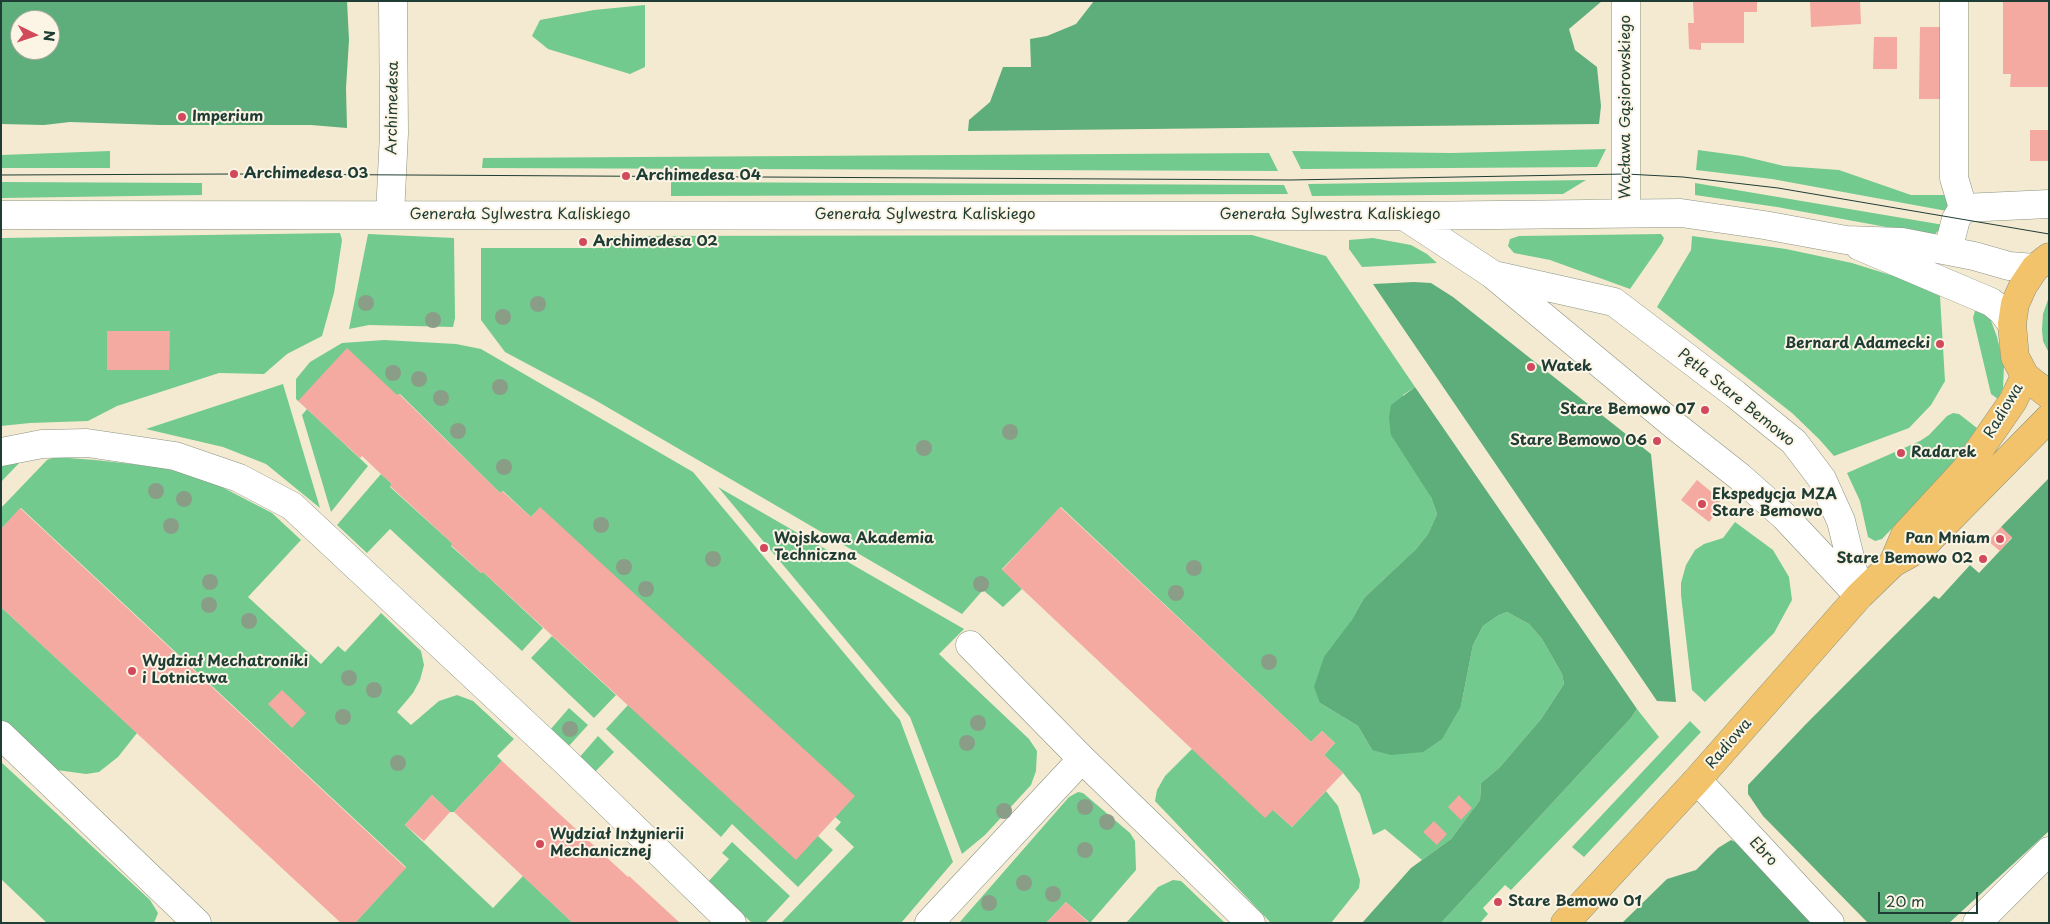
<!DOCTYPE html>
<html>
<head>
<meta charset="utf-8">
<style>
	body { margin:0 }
	#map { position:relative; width:2050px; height:924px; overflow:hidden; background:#f4ead1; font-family:"Playpen Sans",sans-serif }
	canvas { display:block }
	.frame { position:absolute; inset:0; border:2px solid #1f3d34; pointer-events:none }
	.north { position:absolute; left:10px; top:10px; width:50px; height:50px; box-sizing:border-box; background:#fcf5e5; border:1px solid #a4ab9e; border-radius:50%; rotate:94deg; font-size:14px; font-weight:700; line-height:20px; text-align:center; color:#1f3d34 }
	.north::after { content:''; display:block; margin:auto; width:18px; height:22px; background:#d1495b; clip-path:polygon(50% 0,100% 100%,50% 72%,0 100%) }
	.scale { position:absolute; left:1878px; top:892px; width:100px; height:22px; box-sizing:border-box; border:2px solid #1f3d34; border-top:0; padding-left:6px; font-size:15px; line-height:18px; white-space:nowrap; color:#1f3d34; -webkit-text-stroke:4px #fcf5e5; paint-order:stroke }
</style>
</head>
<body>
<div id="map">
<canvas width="2050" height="924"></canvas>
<div class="frame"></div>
<div class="north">N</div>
<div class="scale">20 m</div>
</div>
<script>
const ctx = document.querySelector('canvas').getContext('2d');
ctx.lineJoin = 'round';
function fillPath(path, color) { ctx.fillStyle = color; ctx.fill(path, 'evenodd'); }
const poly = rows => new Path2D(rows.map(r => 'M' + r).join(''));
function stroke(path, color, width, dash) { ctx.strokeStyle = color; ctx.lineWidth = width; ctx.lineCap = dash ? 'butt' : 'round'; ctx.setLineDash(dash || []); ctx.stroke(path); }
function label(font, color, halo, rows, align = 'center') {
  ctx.font = font + ' "Playpen Sans",sans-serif'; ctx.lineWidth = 4; ctx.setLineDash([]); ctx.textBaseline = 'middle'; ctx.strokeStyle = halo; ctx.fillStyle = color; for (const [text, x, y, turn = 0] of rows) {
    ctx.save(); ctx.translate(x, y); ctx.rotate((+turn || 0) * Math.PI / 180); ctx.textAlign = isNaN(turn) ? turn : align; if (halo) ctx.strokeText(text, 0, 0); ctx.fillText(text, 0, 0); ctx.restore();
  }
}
const green = poly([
	[645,5,645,67,630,74,548,49,532,36,540,20,594,10],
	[1606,149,1597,167,1301,169,1292,151,1451,153],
	[1698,150,1742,156,1784,166,1839,170,1911,195,1946,195,1949,205,1947,211,1772,179,1696,170],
	[110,151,110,168,1,168,1,155],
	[1269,153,1278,171,482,168,483,158],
	[1586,180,1563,194,1312,196,1308,184],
	[1,182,202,183,202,195,1,198],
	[671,182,1284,185,1288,194,671,196],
	[1695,183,1944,225,1935,234,1930,235,1777,207,1695,195],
	[340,233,342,240,334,293,322,336,287,354,264,374,219,373,117,406,88,421,30,423,1,426,1,238],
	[368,234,454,238,455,318,453,327,369,325,349,329],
	[1661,234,1664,238,1662,243,1630,289,1550,260,1514,253,1508,246,1510,239,1519,236],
	[1252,235,1326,256,1415,387,1403,395,1431,497,1437,514,1428,534,1416,549,1364,598,1351,621,1320,703,1358,726,1372,750,1461,706,1473,645,1483,626,1499,615,1507,612,1529,624,1542,639,1562,674,1564,684,1541,719,1499,768,1481,783,1480,800,1451,839,1422,860,1385,829,1373,835,1360,794,1343,773,1324,755,1335,743,1322,731,1311,742,1061,507,1002,569,1022,589,1003,607,983,590,962,614,595,400,505,352,481,320,481,248,610,248,610,236],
	[1692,236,1786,249,1852,263,1900,278,1940,296,1945,381,1931,405,1909,428,1834,456,1819,439,1792,413,1657,307,1691,250],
	[1373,238,1411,245,1427,254,1437,263,1362,267,1349,249,1349,240],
	[2049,297,2049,353,2043,341,2042,330,2043,314],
	[1976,307,1990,318,1997,337,2004,365,2003,388,1998,399,1991,394,1973,318],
	[384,340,456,344,481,349,693,472,900,720,953,862,901,923,781,923,854,847,835,829,841,822,835,817,854,796,540,508,531,517,503,491,500,493,400,394,397,395,298,401,296,399,296,379,310,362,342,343],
	[283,384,320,508,266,464,223,447,146,429],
	[307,409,368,466,331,512,302,415],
	[1953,413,1959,414,1977,428,1949,468,1882,539,1875,541,1868,537,1860,501,1847,473,1920,441,1929,435,1947,416],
	[55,457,95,460,159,467,180,472,214,483,272,513,301,540,248,597,321,664,338,646,345,652,381,613,421,651,424,665,420,680,413,693,397,712,411,725,439,701,457,695,473,701,514,739,497,756,502,761,454,812,450,812,432,795,405,825,493,908,523,876,573,923,355,923,406,867,21,508,1,529,1,508,47,460],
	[22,460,1,482,1,465],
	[381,474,392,484,390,487,453,544,451,546,481,573,483,572,543,628,522,651,390,529,367,553,337,525],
	[718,487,964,629,939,654,1029,739,1037,751,1036,771,1031,785,985,835,962,854,910,717],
	[1735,522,1773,550,1789,577,1792,600,1774,633,1705,702,1692,690,1681,595,1681,583,1686,565,1695,550,1704,544,1723,538],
	[2,608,137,733,118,757,99,772,86,774,57,770,1,722],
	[552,636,616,695,594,718,531,658],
	[628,705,818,836,833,850,798,887,732,824,721,837,606,729],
	[569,708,588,725,567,748,550,730],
	[1637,709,1659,737,1511,890,1505,885,1483,908,1488,914,1480,923,1441,923,1631,718],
	[1690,721,1701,732,1584,857,1572,847],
	[598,736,614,752,594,773,578,759],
	[1192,749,1273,810,1292,827,1326,791,1338,806,1360,880,1359,888,1331,923,1271,923,1155,801,1157,790,1165,776],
	[1,762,150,900,158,913,154,923,47,923,1,879],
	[1078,792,1083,793,1130,833,1135,841,1136,870,1090,923,1066,902,1046,923,959,923,1069,797],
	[732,842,790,896,765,923,752,923,708,882,729,859,722,853],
	[1173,880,1181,881,1225,923,1126,923,1158,887]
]);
const forest = poly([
	[1,1,347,1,349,40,346,88,347,128,311,125,160,125,70,122,44,125,1,124],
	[20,20,50,20,50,50,20,50],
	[1094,1,1602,1,1569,29,1575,50,1597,67,1601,106,1599,124,968,131,969,120,990,102,1003,67,1031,67,1030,39,1047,36,1076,24],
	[1414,282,1431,283,1453,297,1651,454,1676,702,1657,701,1373,284],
	[1415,387,1637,709,1631,718,1441,923,1362,923,1411,868,1451,839,1480,800,1481,783,1499,768,1541,719,1564,684,1562,674,1542,639,1529,624,1507,612,1499,615,1483,626,1473,645,1461,706,1442,739,1423,752,1391,755,1372,750,1358,726,1320,703,1314,687,1324,657,1351,621,1364,598,1416,549,1428,534,1437,514,1431,497,1391,435,1389,418,1391,405],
	[2049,478,2049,831,1949,923,1868,923,1763,816,1748,794,1748,785,1806,724,1934,596,1939,599,1970,565,1979,573,2012,538,2001,527],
	[1731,840,1750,849,1819,923,1622,923,1667,879,1696,870,1718,848]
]);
const building = poly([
	[1693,1,1757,1,1757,12,1744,12,1744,43,1701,43,1701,50,1689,49,1688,23,1694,23],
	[1810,1,1860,1,1861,24,1811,27],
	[2003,1,2049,1,2049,87,2010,87,2011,74,2003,74],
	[1920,27,1945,27,1946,99,1919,99],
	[1874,37,1897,37,1897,69,1873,69],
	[2030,130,2049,130,2049,161,2030,161],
	[107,331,170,331,169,370,107,370],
	[347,348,397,395,399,394,500,493,502,491,531,517,540,507,855,796,796,860,483,572,481,573,451,545,453,544,390,486,392,484,381,474,362,456,360,458,298,401],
	[1697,480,1721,500,1713,509,1717,512,1709,522,1681,500],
	[1060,507,1311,742,1322,731,1335,743,1324,755,1343,773,1292,827,1273,810,1265,818,1002,570],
	[20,508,406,868,355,923,341,923,1,607,1,529],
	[2001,527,2012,537,2000,551,1988,541],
	[282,690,306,713,292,728,268,704],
	[502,761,628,877,629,876,680,923,573,923,454,812],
	[432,795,450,812,424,841,405,825],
	[1459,795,1472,808,1461,820,1448,807],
	[1434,821,1447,834,1437,845,1423,832],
	[1066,902,1089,923,1046,923]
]);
const minor = poly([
	[1954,1,1954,178,1963,208],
	[1626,213,1626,1],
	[1,215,1404,216,1681,213,1764,225,1846,240,1902,242,1974,256,2009,266,2035,268],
	[390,215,394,133,393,1],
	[1404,216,1492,274,1674,425,1740,477,1785,517,1859,596],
	[1859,246,1991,302,2002,311,2012,324],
	[1948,250,1956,219,1963,208,2049,204],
	[1498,276,1614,302,1735,394,1794,442,1822,479,1841,521,1859,594],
	[1,452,42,444,87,443,175,456,239,478,292,506,566,762,732,923],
	[970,645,1082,759,1251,923],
	[1,735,197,923],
	[1697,780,1830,923],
	[929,923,1082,759],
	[1977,923,2049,851]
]);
const major = poly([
	[2049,257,2035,268,2023,286,2015,304,2012,324,2015,357,2025,376,2049,395],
	[1893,563,1905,535,1966,469,2013,401,2025,376],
	[1565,923,1697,780,1859,596,1893,563,1922,547,2049,418]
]);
const tram = poly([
	[1,175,234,174,1290,180,1626,174,1683,177,1778,188,2049,234]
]);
const trees = [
	[366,303],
	[538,304],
	[503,317],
	[433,320],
	[393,373],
	[419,379],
	[500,387],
	[441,398],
	[458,431],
	[1010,432],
	[924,448],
	[504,467],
	[156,491],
	[184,499],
	[601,525],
	[171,526],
	[713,559],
	[624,567],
	[1194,568],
	[210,582],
	[981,584],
	[646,589],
	[1176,593],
	[209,605],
	[249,621],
	[1269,662],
	[349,678],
	[374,690],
	[343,717],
	[978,723],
	[570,729],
	[967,743],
	[398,763],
	[1085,807],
	[1004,811],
	[1107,822],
	[1085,850],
	[1024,883],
	[1053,894],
	[989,903]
];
const markers = [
	[182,117,5,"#d1495b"],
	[234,174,5,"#d1495b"],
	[626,176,5,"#d1495b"],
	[583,242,5,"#d1495b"],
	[1940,344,5,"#d1495b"],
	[1531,367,5,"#d1495b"],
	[1705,410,5,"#d1495b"],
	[1657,441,5,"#d1495b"],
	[1901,453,5,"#d1495b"],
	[1702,504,5,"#d1495b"],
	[2000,539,5,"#d1495b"],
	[764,548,5,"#d1495b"],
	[1983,559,5,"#d1495b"],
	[132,671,5,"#d1495b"],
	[540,844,5,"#d1495b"],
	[1498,902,5,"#d1495b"]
];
const streetNames = [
	["Wacława Gąsiorowskiego",1626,107,-90],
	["Archimedesa",393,108,-89],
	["Generała Sylwestra Kaliskiego",520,215],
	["Generała Sylwestra Kaliskiego",925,215],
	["Generała Sylwestra Kaliskiego",1330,215],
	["Pętla Stare Bemowo",1736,398,39],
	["Radiowa",2004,411,-59],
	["Radiowa",1729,744,-49],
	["Ebro",1763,852,47]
];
const poiNames = [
	["Imperium",192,117],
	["Archimedesa 03",244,174],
	["Archimedesa 04",636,176],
	["Archimedesa 02",593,242],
	["Bernard Adamecki",1930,344,"right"],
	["Watek",1541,367],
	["Stare Bemowo 07",1695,410,"right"],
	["Stare Bemowo 06",1647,441,"right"],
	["Radarek",1911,453],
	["Ekspedycja MZA",1712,495],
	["Stare Bemowo",1712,512],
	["Wojskowa Akademia",774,539],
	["Techniczna",774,556],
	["Pan Mniam",1990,539,"right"],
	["Stare Bemowo 02",1973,559,"right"],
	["Wydział Mechatroniki",142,662],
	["i Lotnictwa",142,679],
	["Wydział Inżynierii",550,835],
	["Mechanicznej",550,852],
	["Stare Bemowo 01",1508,902]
];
fillPath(green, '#72ca8f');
fillPath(forest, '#5dae7a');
fillPath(building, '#f4a9a1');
stroke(minor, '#8a9482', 29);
stroke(major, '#8a9482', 29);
stroke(minor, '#fff', 28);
stroke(major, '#f2c36a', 28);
stroke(tram, '#1f3d34', 1);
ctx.fillStyle = '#8a9e87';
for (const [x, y] of trees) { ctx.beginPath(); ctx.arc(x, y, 8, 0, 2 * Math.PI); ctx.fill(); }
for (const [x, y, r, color] of markers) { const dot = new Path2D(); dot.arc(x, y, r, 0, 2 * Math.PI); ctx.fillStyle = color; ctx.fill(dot); stroke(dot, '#fcf5e5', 2); }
label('15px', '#1f3d34', '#fcf5e5', streetNames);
label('bold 15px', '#1f3d34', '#fcf5e5', poiNames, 'left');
</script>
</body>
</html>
